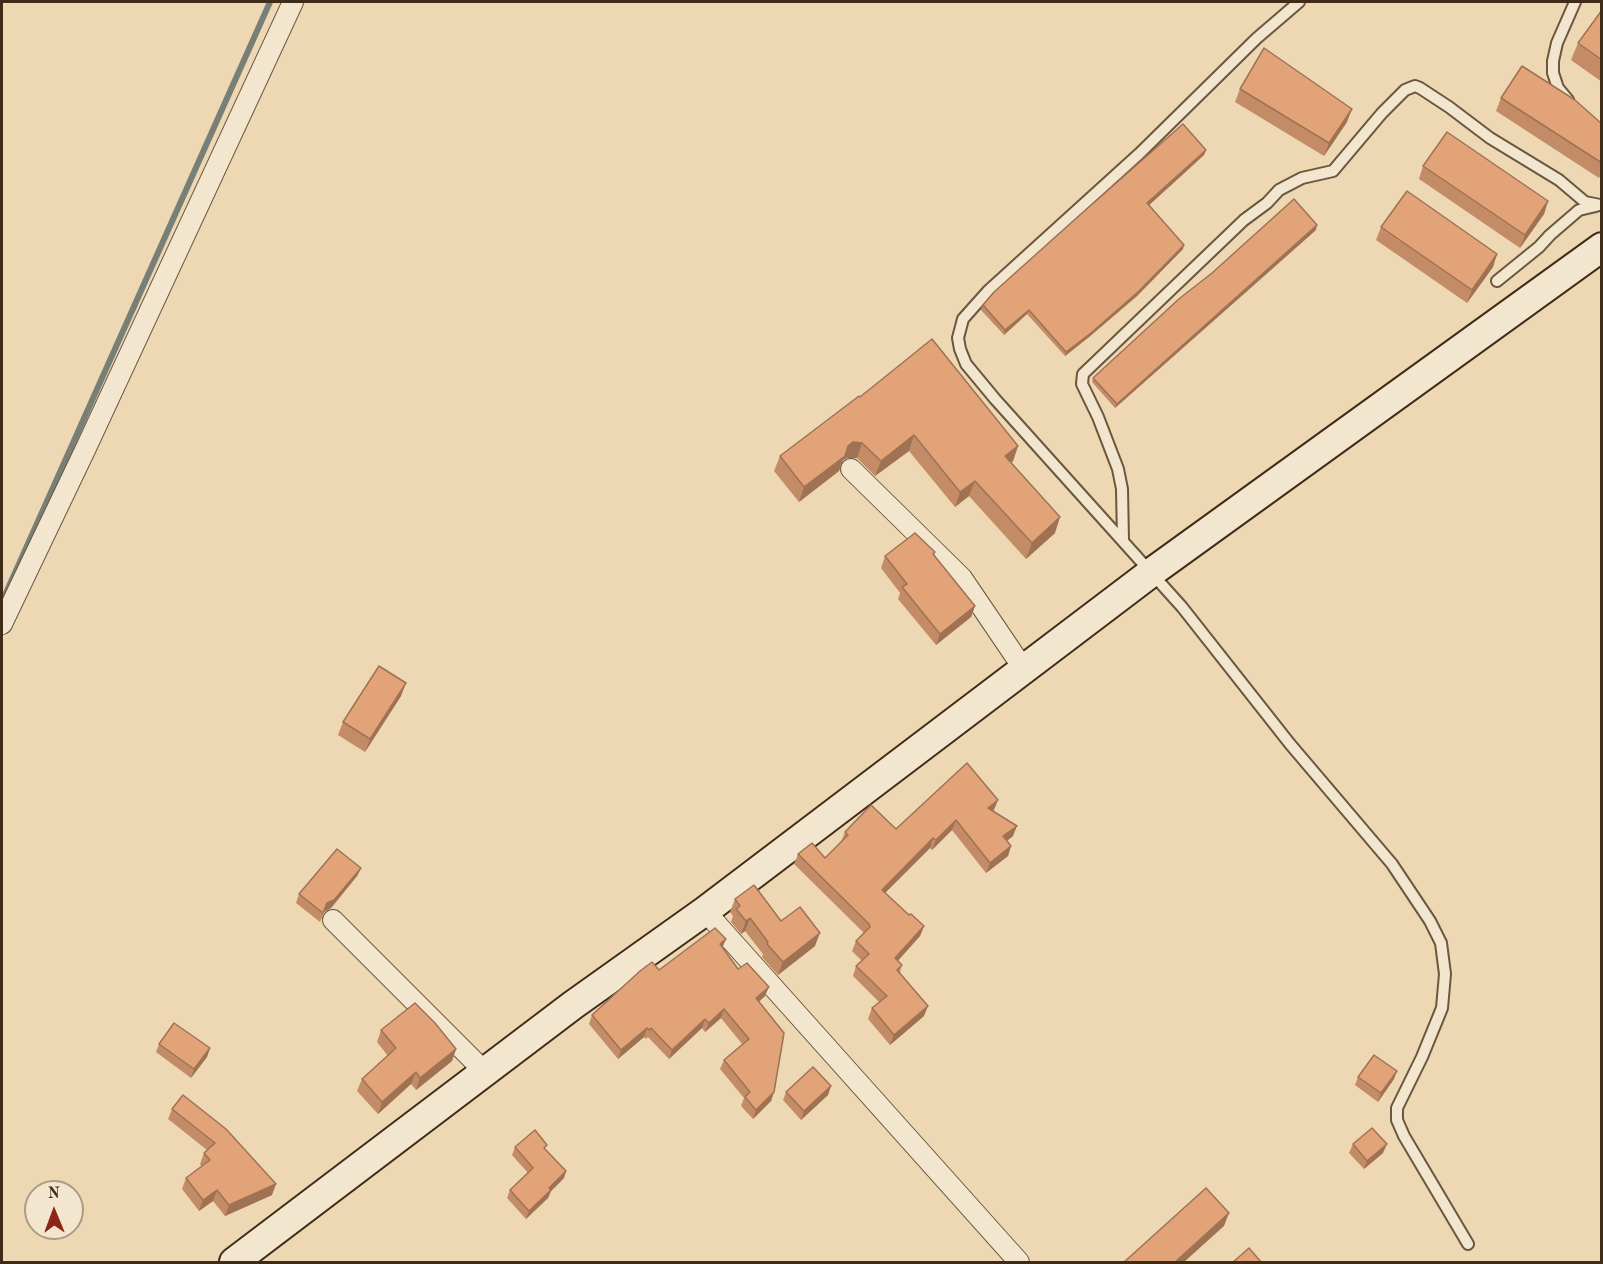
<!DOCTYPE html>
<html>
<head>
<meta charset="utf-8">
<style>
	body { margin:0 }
	#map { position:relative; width:1603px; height:1264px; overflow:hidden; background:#edd8b3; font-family:"Old Standard TT",serif }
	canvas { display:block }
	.frame { position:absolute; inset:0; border:3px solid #402a18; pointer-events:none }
	.north { position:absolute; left:24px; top:1180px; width:60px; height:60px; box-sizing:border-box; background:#f3e6ce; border:2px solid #ab9b85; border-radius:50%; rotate:359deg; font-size:16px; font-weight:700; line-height:24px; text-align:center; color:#402a18 }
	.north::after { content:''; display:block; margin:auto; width:21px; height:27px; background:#8f2418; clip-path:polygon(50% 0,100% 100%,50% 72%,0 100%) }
</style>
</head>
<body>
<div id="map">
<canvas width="1603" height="1264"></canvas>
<div class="frame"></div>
<div class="north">N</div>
</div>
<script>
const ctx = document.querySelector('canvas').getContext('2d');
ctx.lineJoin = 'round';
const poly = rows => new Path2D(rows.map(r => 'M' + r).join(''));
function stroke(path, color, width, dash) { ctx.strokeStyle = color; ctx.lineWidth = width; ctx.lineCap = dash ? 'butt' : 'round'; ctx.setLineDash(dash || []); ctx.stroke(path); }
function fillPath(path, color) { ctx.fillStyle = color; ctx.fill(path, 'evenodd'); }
const stream = poly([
	[2,602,270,2]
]);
const lane = poly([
	[1299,2,1257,38,1139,154,988,291,963,319,958,338,960,349,966,364,995,399,1182,607,1290,744,1392,864,1430,921,1441,943,1445,974,1442,1008,1422,1057,1397,1108,1397,1120,1404,1136,1468,1244],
	[1568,100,1558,88,1553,73,1553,61,1557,43,1575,2],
	[1497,281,1539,247,1550,235,1579,210,1596,206],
	[1123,540,1122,489,1118,469,1098,417,1082,384,1083,374,1244,220,1267,203,1279,190,1302,178,1333,171,1382,113,1405,90,1415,86,1420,88,1449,107,1490,138,1559,180,1585,202,1600,205]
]);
const street = poly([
	[851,469,962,578,1023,668],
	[2,624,86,448,293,2],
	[705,911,1019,1262],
	[333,920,484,1071]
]);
const secondary = poly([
	[234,1262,573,1005,705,911,1152,572,1602,247]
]);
const wall = poly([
	[1602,10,1602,82,1571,60,1578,43],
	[1240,89,1347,122,1324,156,1235,102],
	[1501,98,1602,124,1602,173,1599,178,1496,111],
	[1206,150,1204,155,1149,205,1183,249,1137,296,1089,337,1065,356,1027,314,1004,335,981,310,983,305],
	[1423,166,1548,201,1544,214,1520,248,1419,179],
	[1381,227,1497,254,1493,267,1467,303,1376,240],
	[1316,230,1115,408,1092,382,1093,378],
	[860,397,1018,446,1013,461,1011,463,1055,533,1026,559,969,496,955,507,909,451,875,476,857,458,847,458,843,460,839,471,799,502,774,471,780,456],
	[935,552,934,556,975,606,971,617,936,645,898,599,900,593,881,568,885,556],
	[401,696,365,752,338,735,343,722],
	[994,810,993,811,1013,836,1007,841,1011,846,1008,856,986,873,952,830,932,850,930,848,885,893,909,915,924,926,920,936,898,961,902,965,900,972,924,1016,890,1045,868,1019,872,1008,879,1002,853,976,856,966,862,961,852,951,856,941,864,933,794,864,798,854,825,858,841,842,845,832,896,829],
	[361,868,357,876,331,908,324,912,320,922,296,903,299,894],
	[735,899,781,921,815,946,778,975,762,957,763,954,745,931,741,934,731,922,733,916,730,912],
	[726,939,722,948,738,969,765,996,759,1002,774,1092,771,1101,753,1119,741,1106,744,1098,720,1069,724,1060,742,1044,721,1018,705,1032,702,1028,669,1059,648,1037,646,1039,644,1037,618,1059,589,1024,592,1015,659,970],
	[381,1030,456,1049,452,1061,416,1090,411,1084,378,1114,357,1091,362,1079,388,1056,377,1042],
	[159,1044,210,1048,207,1057,191,1078,156,1052],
	[1358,1077,1394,1079,1378,1102,1355,1085],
	[786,1092,828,1095,801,1120,783,1100],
	[183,1095,272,1195,225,1216,213,1201,199,1211,182,1189,186,1178,202,1167,200,1164,204,1153,207,1150,168,1119,172,1109],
	[1353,1144,1383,1153,1364,1169,1349,1153],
	[515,1147,545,1149,566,1171,564,1178,551,1191,548,1198,526,1219,507,1198,510,1190,528,1173,512,1155]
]);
const shadedWall = poly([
	[1352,109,1347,122,1324,156,1329,143],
	[1206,150,1204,155,1146,208,1147,203],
	[1548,201,1544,214,1520,248,1525,235],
	[1317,225,1316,230,1115,408,1117,404],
	[1184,245,1183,249,1137,296,1089,337,1065,356,1066,352],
	[1497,254,1493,267,1467,303,1472,290],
	[1029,310,1027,314,1004,335,1005,330],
	[914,435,909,451,875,476,881,461],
	[853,442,862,443,857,458,847,458,843,460,839,471,799,502,804,487,848,446],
	[1018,446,1013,461,999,472,1005,456],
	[975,481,969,496,955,507,960,492],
	[1060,517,1055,533,1026,559,1032,543],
	[975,606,971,617,936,645,940,634],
	[406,683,401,696,365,752,370,739],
	[998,800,994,810,985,818,988,808],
	[956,820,952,830,932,850,936,840],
	[1017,826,1013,836,1000,846,1003,836],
	[933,838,930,848,878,900,882,890],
	[1011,846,1008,856,986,873,990,863],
	[361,868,357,876,331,908,324,912,320,922,327,903],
	[750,918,745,931,741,934,746,921],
	[924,926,920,936,891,968,895,958],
	[820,933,815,946,778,975,783,962],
	[726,939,722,948,720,944],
	[769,987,765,996,752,1007,756,998],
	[928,1006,924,1016,890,1045,894,1035],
	[724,1009,721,1018,705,1032,709,1023],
	[705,1019,702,1028,669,1059,672,1050],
	[647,1028,644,1037,618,1059,621,1050],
	[210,1048,207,1057,191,1078,194,1069],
	[456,1049,452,1061,416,1090,420,1078],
	[1397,1071,1394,1079,1378,1102,1381,1093],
	[416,1072,411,1084,378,1114,382,1102],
	[831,1086,828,1095,801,1120,804,1111],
	[774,1092,771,1101,753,1119,756,1110],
	[1387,1144,1383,1153,1364,1169,1367,1161],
	[566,1171,564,1178,551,1191,548,1198,526,1219,529,1211,549,1188],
	[276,1184,272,1195,225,1216,229,1205],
	[217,1190,213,1201,199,1211,203,1200],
	[1229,1213,1224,1226,1183,1263,1174,1263]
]);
const building = poly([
	[1602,10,1602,60,1578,43,1602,10],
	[1264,48,1352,109,1329,143,1240,89,1264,48],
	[1522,66,1575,100,1602,124,1602,163,1501,98,1522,66],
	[1183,124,1206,150,1147,203,1184,245,1138,292,1091,333,1066,352,1029,310,1005,330,983,305,994,292,1072,222,1183,124],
	[1447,132,1548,201,1525,235,1423,166,1447,132],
	[1407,191,1497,254,1472,290,1381,227,1407,191],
	[1294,199,1317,225,1117,404,1093,378,1180,298,1212,273,1294,199],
	[932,339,1018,446,1005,456,1060,517,1032,543,975,481,960,492,914,435,881,461,862,443,853,442,848,446,845,456,804,487,780,456,859,396,860,397,932,339],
	[915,533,935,552,933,554,975,606,940,634,902,587,907,584,885,556,915,533],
	[379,666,406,683,370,739,343,722,379,666],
	[967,763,998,800,988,808,1017,826,1003,836,1011,846,990,863,956,820,936,840,933,838,882,890,909,915,911,914,924,926,895,958,902,965,897,970,928,1006,894,1035,872,1008,887,996,856,966,869,954,856,941,870,927,869,924,798,854,812,843,825,858,848,835,845,832,871,805,896,829,967,763],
	[337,849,361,868,334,900,327,903,323,913,299,894,337,849],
	[754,885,781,921,800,907,820,933,783,962,767,944,768,942,750,918,746,921,736,909,740,906,735,899,754,885],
	[715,928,726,939,720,944,738,969,747,963,769,987,756,998,784,1033,774,1092,756,1110,745,1097,750,1092,724,1060,749,1039,724,1009,709,1023,705,1019,672,1050,651,1028,649,1030,647,1028,621,1050,592,1015,640,971,652,962,659,970,715,928],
	[415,1003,435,1023,456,1049,420,1078,416,1072,382,1102,362,1079,396,1048,381,1030,415,1003],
	[174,1023,210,1048,194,1069,159,1044,174,1023],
	[1374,1055,1397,1071,1381,1093,1358,1077,1374,1055],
	[813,1067,831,1086,804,1111,786,1092,813,1067],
	[183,1095,226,1129,276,1184,229,1205,217,1190,203,1200,186,1178,210,1160,204,1153,215,1143,172,1109,183,1095],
	[1372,1128,1387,1144,1367,1161,1353,1144,1372,1128],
	[535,1130,547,1145,544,1148,566,1171,549,1188,551,1190,529,1211,510,1190,533,1168,515,1147,535,1130],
	[1206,1188,1229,1213,1174,1263,1123,1263,1206,1188],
	[1249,1248,1262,1263,1232,1263,1249,1248]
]);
stroke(stream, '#777f76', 6);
stroke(lane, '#6b563f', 14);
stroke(street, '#6b563f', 22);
stroke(secondary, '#402a18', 32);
stroke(lane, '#f3e6ce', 10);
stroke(street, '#f3e6ce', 20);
stroke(secondary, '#f3e6ce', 28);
fillPath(wall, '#c38c67');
fillPath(shadedWall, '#9f7254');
fillPath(building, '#e3a378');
stroke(building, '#9f7254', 1.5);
</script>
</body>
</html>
